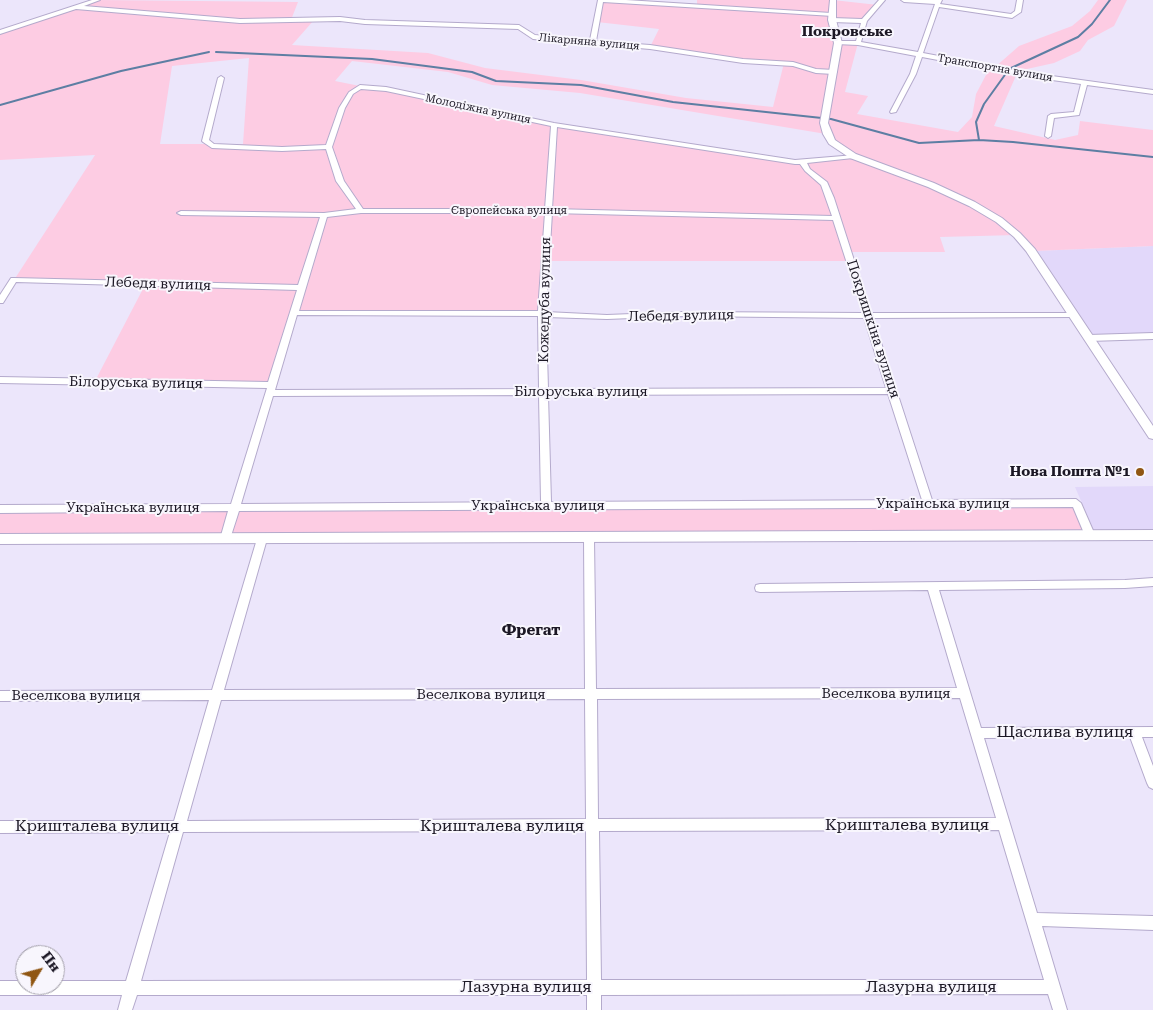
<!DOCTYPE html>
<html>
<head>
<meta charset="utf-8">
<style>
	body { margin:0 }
	#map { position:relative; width:1153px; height:1010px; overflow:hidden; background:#ece6fb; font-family:"Roboto Serif",serif }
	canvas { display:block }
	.north { position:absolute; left:15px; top:945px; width:50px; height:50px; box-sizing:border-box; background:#f8f6fd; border:1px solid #a09da7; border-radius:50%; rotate:53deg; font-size:14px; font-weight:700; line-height:20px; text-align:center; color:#1c1825 }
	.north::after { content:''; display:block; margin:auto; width:18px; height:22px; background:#905612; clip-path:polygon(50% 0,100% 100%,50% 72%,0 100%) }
</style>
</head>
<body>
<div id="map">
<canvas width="1153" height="1010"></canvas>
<div class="north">Пн</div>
</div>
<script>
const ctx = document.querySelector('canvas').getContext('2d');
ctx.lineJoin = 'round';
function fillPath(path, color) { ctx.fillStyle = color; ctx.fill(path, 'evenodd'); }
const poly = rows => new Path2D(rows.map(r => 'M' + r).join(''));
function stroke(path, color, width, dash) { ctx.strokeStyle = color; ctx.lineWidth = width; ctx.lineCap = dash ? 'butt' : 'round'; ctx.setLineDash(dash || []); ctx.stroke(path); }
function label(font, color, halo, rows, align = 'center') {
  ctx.font = font + ' "Roboto Serif",serif'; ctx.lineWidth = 4; ctx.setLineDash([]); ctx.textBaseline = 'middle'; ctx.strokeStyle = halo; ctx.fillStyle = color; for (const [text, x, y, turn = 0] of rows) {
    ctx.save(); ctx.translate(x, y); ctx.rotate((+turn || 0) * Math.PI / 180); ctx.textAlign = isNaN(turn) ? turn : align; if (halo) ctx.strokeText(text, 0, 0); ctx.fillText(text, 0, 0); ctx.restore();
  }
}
const built = poly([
	[1153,246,1153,333,1091,335,1035,251],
	[1153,486,1153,530,1094,531,1075,487]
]);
const green = poly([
	[97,0,298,2,291,20,314,20,292,45,428,53,485,68,581,80,686,98,773,107,784,63,760,63,650,47,659,29,597,22,601,0,697,6,697,0,833,0,878,5,864,21,832,20,838,43,858,43,845,92,868,96,857,114,958,132,972,117,976,94,986,75,1019,46,1072,26,1090,11,1098,0,1127,0,1114,26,1088,40,1080,51,1054,63,1018,71,994,126,1055,140,1078,135,1080,121,1153,130,1153,246,1035,251,1017,235,940,237,945,252,849,252,851,261,545,261,542,314,295,313,272,385,94,383,146,283,14,280,95,155,0,160,0,32],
	[249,58,243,144,160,144,172,66],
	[352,61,448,72,492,85,580,93,826,134,852,156,795,162,554,125,335,81],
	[1076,503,1088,531,0,534,0,509]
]);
const stream = poly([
	[216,52,372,59,472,72,496,81,581,85,673,102,831,119,919,143,979,140,1013,142,1153,157],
	[1009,69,1078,37,1092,24,1110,0],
	[0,105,121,71,209,52],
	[979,140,976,122,984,104,1007,72]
]);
const minor = poly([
	[92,0,100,0,84,6,240,19,340,17,365,20,519,25,535,35,590,40,598,0,626,0,831,13,833,14,833,16,603,2,596,41,650,45,743,59,793,62,816,69,834,70,837,72,834,74,816,73,793,66,743,63,650,49,533,39,518,29,365,24,340,21,240,23,76,9,0,34,0,30,92,0],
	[879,0,885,0,867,21,861,42,918,52,935,4,904,2,901,0,942,0,940,4,1011,14,1015,11,1017,0,1023,0,1021,12,1012,18,939,7,923,53,1023,72,1153,90,1153,94,1087,85,1079,115,1054,118,1051,136,1048,138,1045,136,1048,116,1051,114,1074,112,1081,84,1023,76,922,57,916,74,896,112,891,113,890,112,910,74,916,56,858,45,836,44,835,43,838,41,856,41,861,23,832,22,829,20,832,18,862,19,879,0],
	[221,76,224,78,209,140,214,144,282,147,326,145,339,108,349,92,360,85,386,87,554,123,795,160,855,155,856,156,853,158,807,163,810,169,827,182,834,198,871,313,1073,313,1077,315,1073,317,873,318,932,500,1076,499,1081,503,1095,535,1094,538,1086,538,1073,507,239,511,230,539,229,542,225,543,221,542,220,539,228,511,0,513,0,505,231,504,267,388,0,383,0,377,268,382,297,290,16,282,3,303,0,303,0,295,11,278,14,278,298,285,320,217,181,215,177,213,181,211,324,213,356,209,336,181,326,149,282,151,212,148,203,142,202,141,218,78,221,76],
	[361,89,386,91,551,126,545,209,363,209,344,181,332,147,345,108,353,94,361,89],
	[557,127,795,164,800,164,805,171,821,185,832,216,552,209,557,127],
	[361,213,545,213,538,311,299,311,327,217,361,213],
	[552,213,833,220,863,313,682,312,607,315,546,312,552,213],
	[297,315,538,316,539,389,275,390,297,315],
	[682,316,864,318,886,388,548,389,546,317,607,319,682,316],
	[888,394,922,500,551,502,548,395,888,394],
	[539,395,541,502,241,504,273,396,539,395],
	[1153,333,1153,339,1089,341,1085,338,1089,335,1153,333],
	[589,534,593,535,594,538,596,689,957,688,928,590,760,592,756,591,755,588,756,585,760,584,1125,580,1153,578,1153,586,1125,588,939,590,981,728,1153,727,1153,737,1142,737,1153,766,1153,789,1149,787,1147,783,1130,737,984,738,1037,913,1153,916,1153,930,1042,926,1067,1010,1053,1010,1048,994,601,995,601,1010,587,1010,587,995,137,995,132,1010,118,1010,122,995,0,995,0,981,25,981,25,985,55,985,55,981,126,981,170,832,0,833,0,821,174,821,209,700,0,701,0,691,212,690,257,539,258,536,262,535,266,536,267,539,224,690,585,689,584,538,585,535,589,534],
	[960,698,996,818,598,819,597,699,960,698],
	[585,699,586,819,187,821,221,700,585,699],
	[999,830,1044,980,601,980,599,831,999,830],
	[586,831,587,980,141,981,183,832,586,831]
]);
const tertiary = poly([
	[830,0,836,0,836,20,842,43,828,123,835,140,856,154,934,183,975,202,1002,218,1020,233,1035,249,1153,426,1153,439,1149,438,1026,251,1014,237,996,222,969,206,928,187,850,158,829,144,823,134,820,123,834,43,828,20,830,0],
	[1153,530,1153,540,0,544,0,534,1153,530]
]);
const markers = [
	[1140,472,5,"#905612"]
];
const farStreetnames = [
	["Лікарняна вулиця",589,42,5],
	["Транспортна вулиця",995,68,10],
	["Молодіжна вулиця",478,109,12],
	["Європейська вулиця",509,211]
];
const farQuarternames = [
	["Покровське",847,32]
];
const streetNames = [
	["Лебедя вулиця",158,284,2],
	["Кожедуба вулиця",545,300,-89],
	["Лебедя вулиця",681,316,-1],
	["Покришкіна вулиця",873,329,72],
	["Білоруська вулиця",136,383,1],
	["Білоруська вулиця",581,392],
	["Українська вулиця",943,504],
	["Українська вулиця",538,506],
	["Українська вулиця",133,508],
	["Веселкова вулиця",886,694],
	["Веселкова вулиця",481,695],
	["Веселкова вулиця",76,696]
];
const poiNames = [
	["Нова Пошта №1",1130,472]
];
const neighbourhoodNames = [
	["Фрегат",531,631]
];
const nearStreetnames = [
	["Щаслива вулиця",1065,732],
	["Кришталева вулиця",907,825],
	["Кришталева вулиця",97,826],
	["Кришталева вулиця",502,826],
	["Лазурна вулиця",526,987],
	["Лазурна вулиця",931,987]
];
fillPath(built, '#e2d8fa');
fillPath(green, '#fdcce3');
stroke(stream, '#5d7ea3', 2);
stroke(minor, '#b4aacc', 2);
stroke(tertiary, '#b4aacc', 2);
fillPath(minor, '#fff');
fillPath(tertiary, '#fff');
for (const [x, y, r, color] of markers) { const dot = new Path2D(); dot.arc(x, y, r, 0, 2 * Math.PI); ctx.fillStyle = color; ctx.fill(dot); stroke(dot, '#f8f6fd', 2); }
label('11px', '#1c1825', '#f8f6fd', farStreetnames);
label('bold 14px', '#1c1825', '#f8f6fd', farQuarternames);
label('14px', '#1c1825', '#f8f6fd', streetNames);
label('bold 14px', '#1c1825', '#f8f6fd', poiNames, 'right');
label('bold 15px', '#1c1825', '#f8f6fd', neighbourhoodNames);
label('16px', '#1c1825', '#f8f6fd', nearStreetnames);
</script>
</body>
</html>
